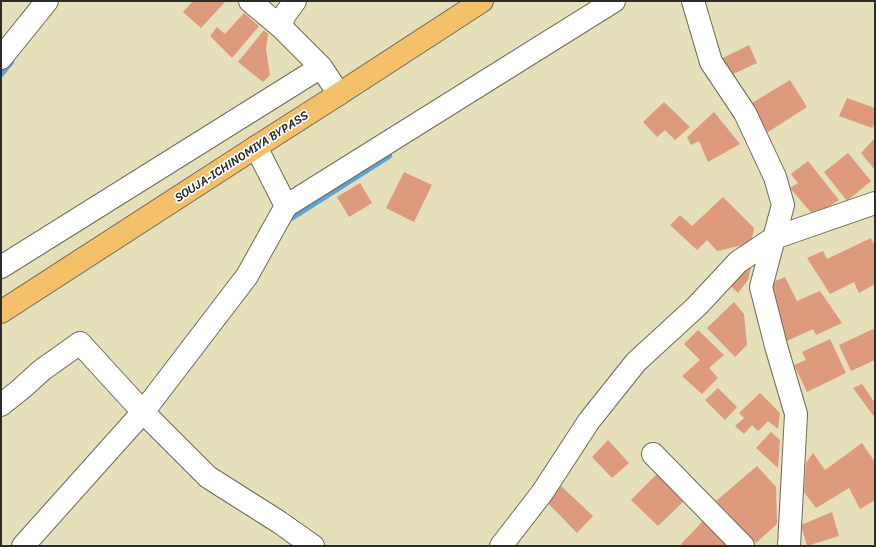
<!DOCTYPE html>
<html>
<head>
<meta charset="utf-8">
<style>
	body { margin:0 }
	#map { position:relative; width:876px; height:547px; overflow:hidden; background:#e5dfba; font-family:Sriracha,sans-serif }
	canvas { display:block }
	.frame { position:absolute; inset:0; border:2px solid #2b2b2b; pointer-events:none }
</style>
</head>
<body>
<div id="map">
<canvas width="876" height="547"></canvas>
<div class="frame"></div>
</div>
<script>
const ctx = document.querySelector('canvas').getContext('2d');
ctx.lineJoin = 'round';
const poly = rows => new Path2D(rows.map(r => 'M' + r).join(''));
function stroke(path, color, width, dash) { ctx.strokeStyle = color; ctx.lineWidth = width; ctx.lineCap = dash ? 'butt' : 'round'; ctx.setLineDash(dash || []); ctx.stroke(path); }
function fillPath(path, color) { ctx.fillStyle = color; ctx.fill(path, 'evenodd'); }
function label(font, color, halo, rows, align = 'center') {
  ctx.font = font + ' Sriracha,sans-serif'; ctx.lineWidth = 3.5; ctx.setLineDash([]); ctx.textBaseline = 'middle'; ctx.strokeStyle = halo; ctx.fillStyle = color; for (const [text, x, y, turn = 0] of rows) {
    ctx.save(); ctx.translate(x, y); ctx.rotate((+turn || 0) * Math.PI / 180); ctx.textAlign = isNaN(turn) ? turn : align; if (halo) ctx.strokeText(text, 0, 0); ctx.fillText(text, 0, 0); ctx.restore();
  }
}
const stream = poly([
	[1,74,11,62],
	[285,222,389,156,388,153]
]);
const building = poly([
	[193,1,226,1,201,28,183,12],
	[244,13,259,26,232,58,210,36,217,27,225,34],
	[264,30,268,34,266,49,270,75,263,82,238,62],
	[749,45,757,63,729,76,721,59],
	[790,80,807,107,765,134,747,106],
	[847,98,875,108,875,122,872,128,839,116],
	[664,102,690,127,675,140,665,130,657,137,643,122],
	[714,112,740,144,708,162,699,141,691,145,687,137],
	[875,138,875,170,861,153],
	[848,153,871,181,847,201,824,172],
	[808,161,839,200,814,216,790,188,798,183,791,174],
	[404,172,432,185,414,222,386,208],
	[360,183,372,203,349,217,337,197],
	[723,197,754,228,751,243,717,251,707,240,697,250,670,225,680,215,692,226],
	[871,238,875,246,875,284,859,293,854,282,830,294,807,258,823,251,827,259],
	[752,262,748,280,738,293,727,282],
	[785,277,797,301,820,291,842,323,816,335,813,329,785,342,768,284],
	[734,302,744,314,747,345,735,357,707,328],
	[873,329,875,333,875,360,851,371,839,345],
	[698,330,724,355,709,368,718,378,702,394,682,376,700,360,684,344],
	[830,339,846,373,807,392,794,365,806,360,802,352],
	[862,384,875,403,875,418,853,388],
	[718,388,737,407,725,420,705,400],
	[760,393,780,413,778,429,768,421,758,431,752,425,744,434,735,426,744,418,739,413],
	[771,432,780,440,778,468,756,448],
	[608,440,629,463,612,478,592,457],
	[862,443,875,462,875,500,860,509,849,488,816,508,804,492,806,463,813,453,825,470],
	[757,466,776,487,777,524,756,543,716,501],
	[657,474,684,501,658,526,631,500],
	[561,486,593,516,577,533,545,500],
	[832,512,839,536,807,546,801,525],
	[703,521,727,545,726,546,683,546,681,544]
]);
const minor = poly([
	[250,1,281,27],
	[295,1,284,16,281,27,321,67,339,94],
	[693,1,711,62,745,113,775,177,783,205,774,238,761,287,776,346,796,414,789,546],
	[1,58,47,1],
	[286,206,614,1],
	[1,267,321,67],
	[1,405,21,389,42,370,80,343,143,412,208,477,279,522,313,546],
	[653,454,743,546],
	[23,546,143,412,247,276,286,206,256,147],
	[501,546,542,493,589,421,636,362,697,306,738,262,774,238,875,203]
]);
const trunk = poly([
	[1,312,256,147,339,94,482,1]
]);
const streetNames = [
	["SOUJA-ICHINOMIYA BYPASS",242,157,-33]
];
stroke(stream, '#5da3d3', 6);
fillPath(building, '#de9a7d');
stroke(minor, '#6c6a5d', 24);
stroke(trunk, '#6c6a5d', 24);
stroke(minor, '#fff', 22);
stroke(trunk, '#f4c16a', 22);
label('12px', '#2b2b2b', '#fff', streetNames);
</script>
</body>
</html>
